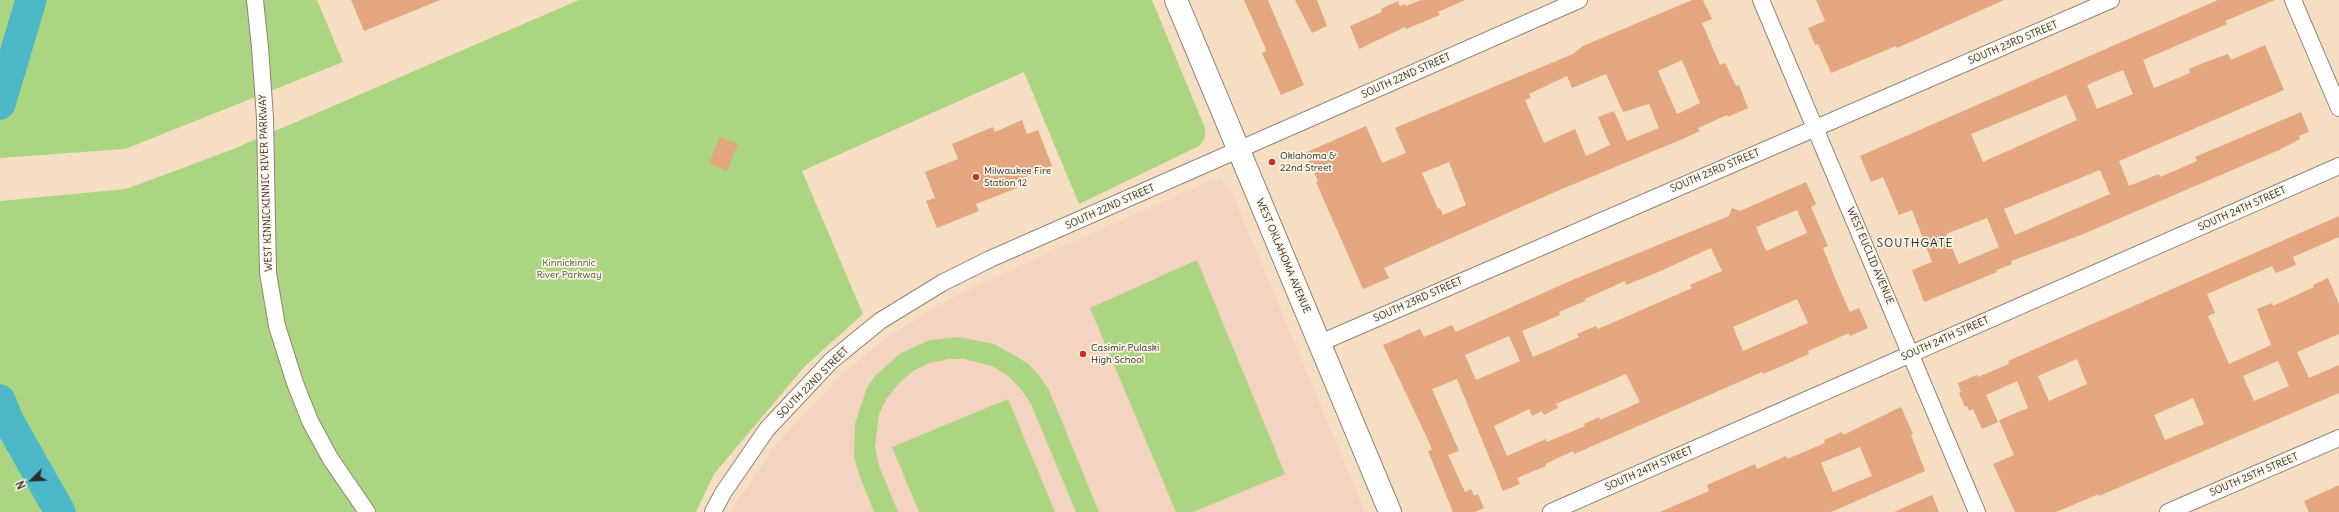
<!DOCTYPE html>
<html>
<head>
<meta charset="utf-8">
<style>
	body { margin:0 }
	#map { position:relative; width:2339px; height:512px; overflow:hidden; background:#f6dec3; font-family:Delius,sans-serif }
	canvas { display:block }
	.north { position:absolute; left:12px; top:460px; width:40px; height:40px; -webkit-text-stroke:3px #fcf5e5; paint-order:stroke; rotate:246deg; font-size:11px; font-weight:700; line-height:16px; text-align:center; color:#2b2b2b }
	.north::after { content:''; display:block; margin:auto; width:14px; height:18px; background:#2b2b2b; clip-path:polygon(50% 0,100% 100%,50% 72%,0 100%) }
</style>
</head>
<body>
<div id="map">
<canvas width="2339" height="512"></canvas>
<div class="north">N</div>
</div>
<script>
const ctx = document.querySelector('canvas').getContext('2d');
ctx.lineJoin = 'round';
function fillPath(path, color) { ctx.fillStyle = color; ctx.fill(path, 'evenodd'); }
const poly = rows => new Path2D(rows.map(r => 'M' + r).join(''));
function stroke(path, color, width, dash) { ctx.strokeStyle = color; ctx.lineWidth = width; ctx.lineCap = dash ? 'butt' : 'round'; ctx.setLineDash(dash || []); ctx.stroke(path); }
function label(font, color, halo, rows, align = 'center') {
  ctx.font = font + ' Delius,sans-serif'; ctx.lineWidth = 3.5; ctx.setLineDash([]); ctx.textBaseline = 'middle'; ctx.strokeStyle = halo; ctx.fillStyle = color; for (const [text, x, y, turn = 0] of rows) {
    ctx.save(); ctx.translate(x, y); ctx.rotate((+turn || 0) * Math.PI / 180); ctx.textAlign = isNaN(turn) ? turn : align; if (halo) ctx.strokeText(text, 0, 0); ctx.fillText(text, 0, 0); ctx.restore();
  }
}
const built = poly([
	[1212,180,1221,180,1230,188,1365,512,730,512,777,442,843,373,890,335,953,297,1038,257]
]);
const green = poly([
	[0,0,317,0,343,62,125,149,0,158],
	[579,0,1152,0,1205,128,1205,138,1199,146,1079,204,1024,72,802,171,863,314,805,366,714,474,696,512,0,512,0,201,126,189,231,150],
	[1197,260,1285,474,1193,512,1176,512,1090,308],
	[959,337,994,344,1026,362,1038,374,1049,390,1099,512,1076,512,1031,404,1020,388,1007,375,992,366,964,359,949,359,929,363,913,371,899,383,887,398,879,414,875,447,879,466,898,512,874,512,860,477,854,457,855,424,866,390,875,376,901,353,930,340],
	[1008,399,1055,512,919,512,892,447]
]);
const river = poly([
	[0,104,31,0],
	[0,400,9,422,60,512]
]);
const building = poly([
	[351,0,440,0,364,31],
	[1244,0,1268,0,1304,85,1281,95,1262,53,1266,51,1265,47],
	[1295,0,1317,0,1327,26,1312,33],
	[1421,0,1465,0,1438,12,1440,15,1406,29,1405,27,1359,49,1350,26,1382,12,1381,9,1398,1,1400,6,1405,4,1406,6],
	[1692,0,1703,0,1712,19,1702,23,1720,65,1725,63,1736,86,1739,85,1748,108,1728,117,1727,115,1698,128,1700,131,1678,141,1557,191,1384,268,1389,278,1363,289,1316,182,1318,181,1305,153,1366,126,1382,163,1406,153,1395,128,1573,54,1583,46],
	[1682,60,1700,103,1677,114,1658,71],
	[1606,74,1623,112,1649,104,1659,128,1627,141,1614,111,1598,117,1610,145,1586,156,1575,129,1544,143,1525,100,1531,98,1529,94,1567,76,1572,88],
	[1449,162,1466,205,1443,215,1440,208,1438,209,1422,173],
	[1816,0,2004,0,1897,48,1896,46,1831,73,1818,44,1815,45,1808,28,1825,21],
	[2218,0,2275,0,2225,21,2227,24,2143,60,2154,88,2190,73,2189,69,2203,63,2228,54,2231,60,2265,45,2284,90,2119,161,2129,186,2159,174,2160,177,2197,161,2195,157,2301,112,2309,132,2299,136,2300,139,2279,150,2081,235,2011,261,2012,264,1996,270,1997,272,1924,302,1912,270,1932,262,1912,210,1899,215,1883,177,1871,182,1860,156],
	[2123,70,2133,94,2097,109,2087,85],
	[2066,95,2077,120,1983,162,1971,134],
	[2100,170,2110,194,2015,235,2004,209],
	[1987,218,1999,247,1959,264,1946,234],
	[1022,120,1027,134,1038,130,1052,166,1014,181,1017,188,976,204,979,211,937,228,926,201,935,198,925,172,958,159,952,144,993,127,995,132],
	[720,137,738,144,727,171,709,163],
	[1806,182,1816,204,1811,207,1828,246,1823,248,1837,283,1850,312,1859,308,1868,328,1850,336,1849,333,1808,351,1809,354,1791,362,1763,374,1762,372,1574,454,1573,451,1545,464,1546,466,1517,478,1520,484,1503,491,1457,379,1432,389,1459,451,1448,455,1465,492,1471,489,1474,496,1478,494,1484,508,1475,512,1453,512,1428,451,1432,450,1429,442,1383,345,1420,329,1424,337,1452,325,1456,332,1570,281,1729,216,1732,208,1740,211],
	[1797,210,1807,233,1766,251,1756,227],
	[1711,248,1722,271,1690,285,1692,288,1598,329,1596,326,1577,334,1579,337,1533,357,1522,331,1560,315,1559,312,1585,301,1585,299,1625,281,1626,285,1656,273],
	[1797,299,1808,323,1743,351,1733,327],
	[1509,336,1520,361,1476,380,1465,355],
	[1626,374,1640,402,1600,420,1599,417,1584,424,1585,426,1547,442,1546,439,1507,456,1494,426,1529,409,1532,416,1542,411,1544,415,1558,408,1556,404],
	[2339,216,2339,237,2293,257,2296,265,2276,273,2272,266,2207,294,2215,313,2208,316,2229,364,2271,345,2257,309,2272,303,2273,306,2314,287,2313,285,2328,278,2339,304,2339,334,2297,352,2309,378,2339,365,2339,393,2099,496,2099,494,2056,512,2015,512,1993,464,2014,455,1999,420,2028,408,2017,381,1986,395,1998,422,1982,429,1973,409,1969,411,1967,406,1965,407,1959,393,1961,392,1958,383,1977,375,1978,377,2009,364,2008,361],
	[2077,359,2087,384,2049,401,2038,376],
	[2278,361,2289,386,2254,401,2243,376],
	[2193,398,2204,424,2165,440,2154,415],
	[1901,407,1913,434,1911,435,1925,471,1831,512,1660,512,1709,491,1707,485,1755,464,1757,469,1786,456,1787,459,1825,443,1824,440,1842,432,1843,435],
	[1860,447,1872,476,1833,492,1821,463],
	[2339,485,2339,512,2309,512,2304,501],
	[1932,495,1939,512,1894,512]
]);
const street = poly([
	[255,0,260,47,265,118,268,273,277,326,295,383,310,421,330,458,367,512],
	[1761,0,1977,512],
	[2293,0,2339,108],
	[1320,343,2111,0],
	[713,512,723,493,767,429,831,361,880,321,942,283,990,259,1579,0],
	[1551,512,2339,166],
	[2168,512,2339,438]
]);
const secondary = poly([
	[1176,0,1390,512]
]);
const markers = [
	[1272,162,4,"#c8321e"],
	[976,177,4,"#c8321e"],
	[1083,354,4,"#c8321e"]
];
const streetNames = [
	["SOUTH 23RD STREET",2013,43,-23],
	["SOUTH 22ND STREET",1406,76,-24],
	["SOUTH 23RD STREET",1715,171,-23],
	["WEST KINNICKINNIC RIVER PARKWAY",266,183,-92],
	["SOUTH 22ND STREET",1110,207,-24],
	["SOUTH 24TH STREET",2242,209,-24],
	["WEST OKLAHOMA AVENUE",1283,256,67],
	["WEST EUCLID AVENUE",1870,256,67],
	["SOUTH 23RD STREET",1418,300,-24],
	["SOUTH 24TH STREET",1945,339,-24],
	["SOUTH 22ND STREET",813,383,-45],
	["SOUTH 24TH STREET",1649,469,-24],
	["SOUTH 25TH STREET",2254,475,-23]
];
const poiNames = [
	["Oklahoma &",1280,156],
	["22nd Street",1280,168],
	["Milwaukee Fire",984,171],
	["Station 12",984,183],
	["Casimir Pulaski",1091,348],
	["High School",1091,360]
];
const parkNames = [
	["Kinnickinnic",569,263],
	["River Parkway",569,275]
];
const quarterNames = [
	["SOUTHGATE",1915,244]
];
fillPath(built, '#f4d3c0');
fillPath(green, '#abd580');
stroke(river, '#4bb7c7', 31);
fillPath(building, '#e3a67e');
stroke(street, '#908477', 18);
stroke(secondary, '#908477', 24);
stroke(street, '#fff', 16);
stroke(secondary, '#fff', 22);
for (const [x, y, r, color] of markers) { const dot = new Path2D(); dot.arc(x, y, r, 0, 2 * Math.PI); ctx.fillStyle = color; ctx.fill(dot); stroke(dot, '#fcf5e5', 1.5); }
label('10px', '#2b2b2b', '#fcf5e5', streetNames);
label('10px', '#2b2b2b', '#fcf5e5', poiNames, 'left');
label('10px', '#4b5640', '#fcf5e5', parkNames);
ctx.letterSpacing = '1px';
label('12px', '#2b2b2b', '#fcf5e5', quarterNames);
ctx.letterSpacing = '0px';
</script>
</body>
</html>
